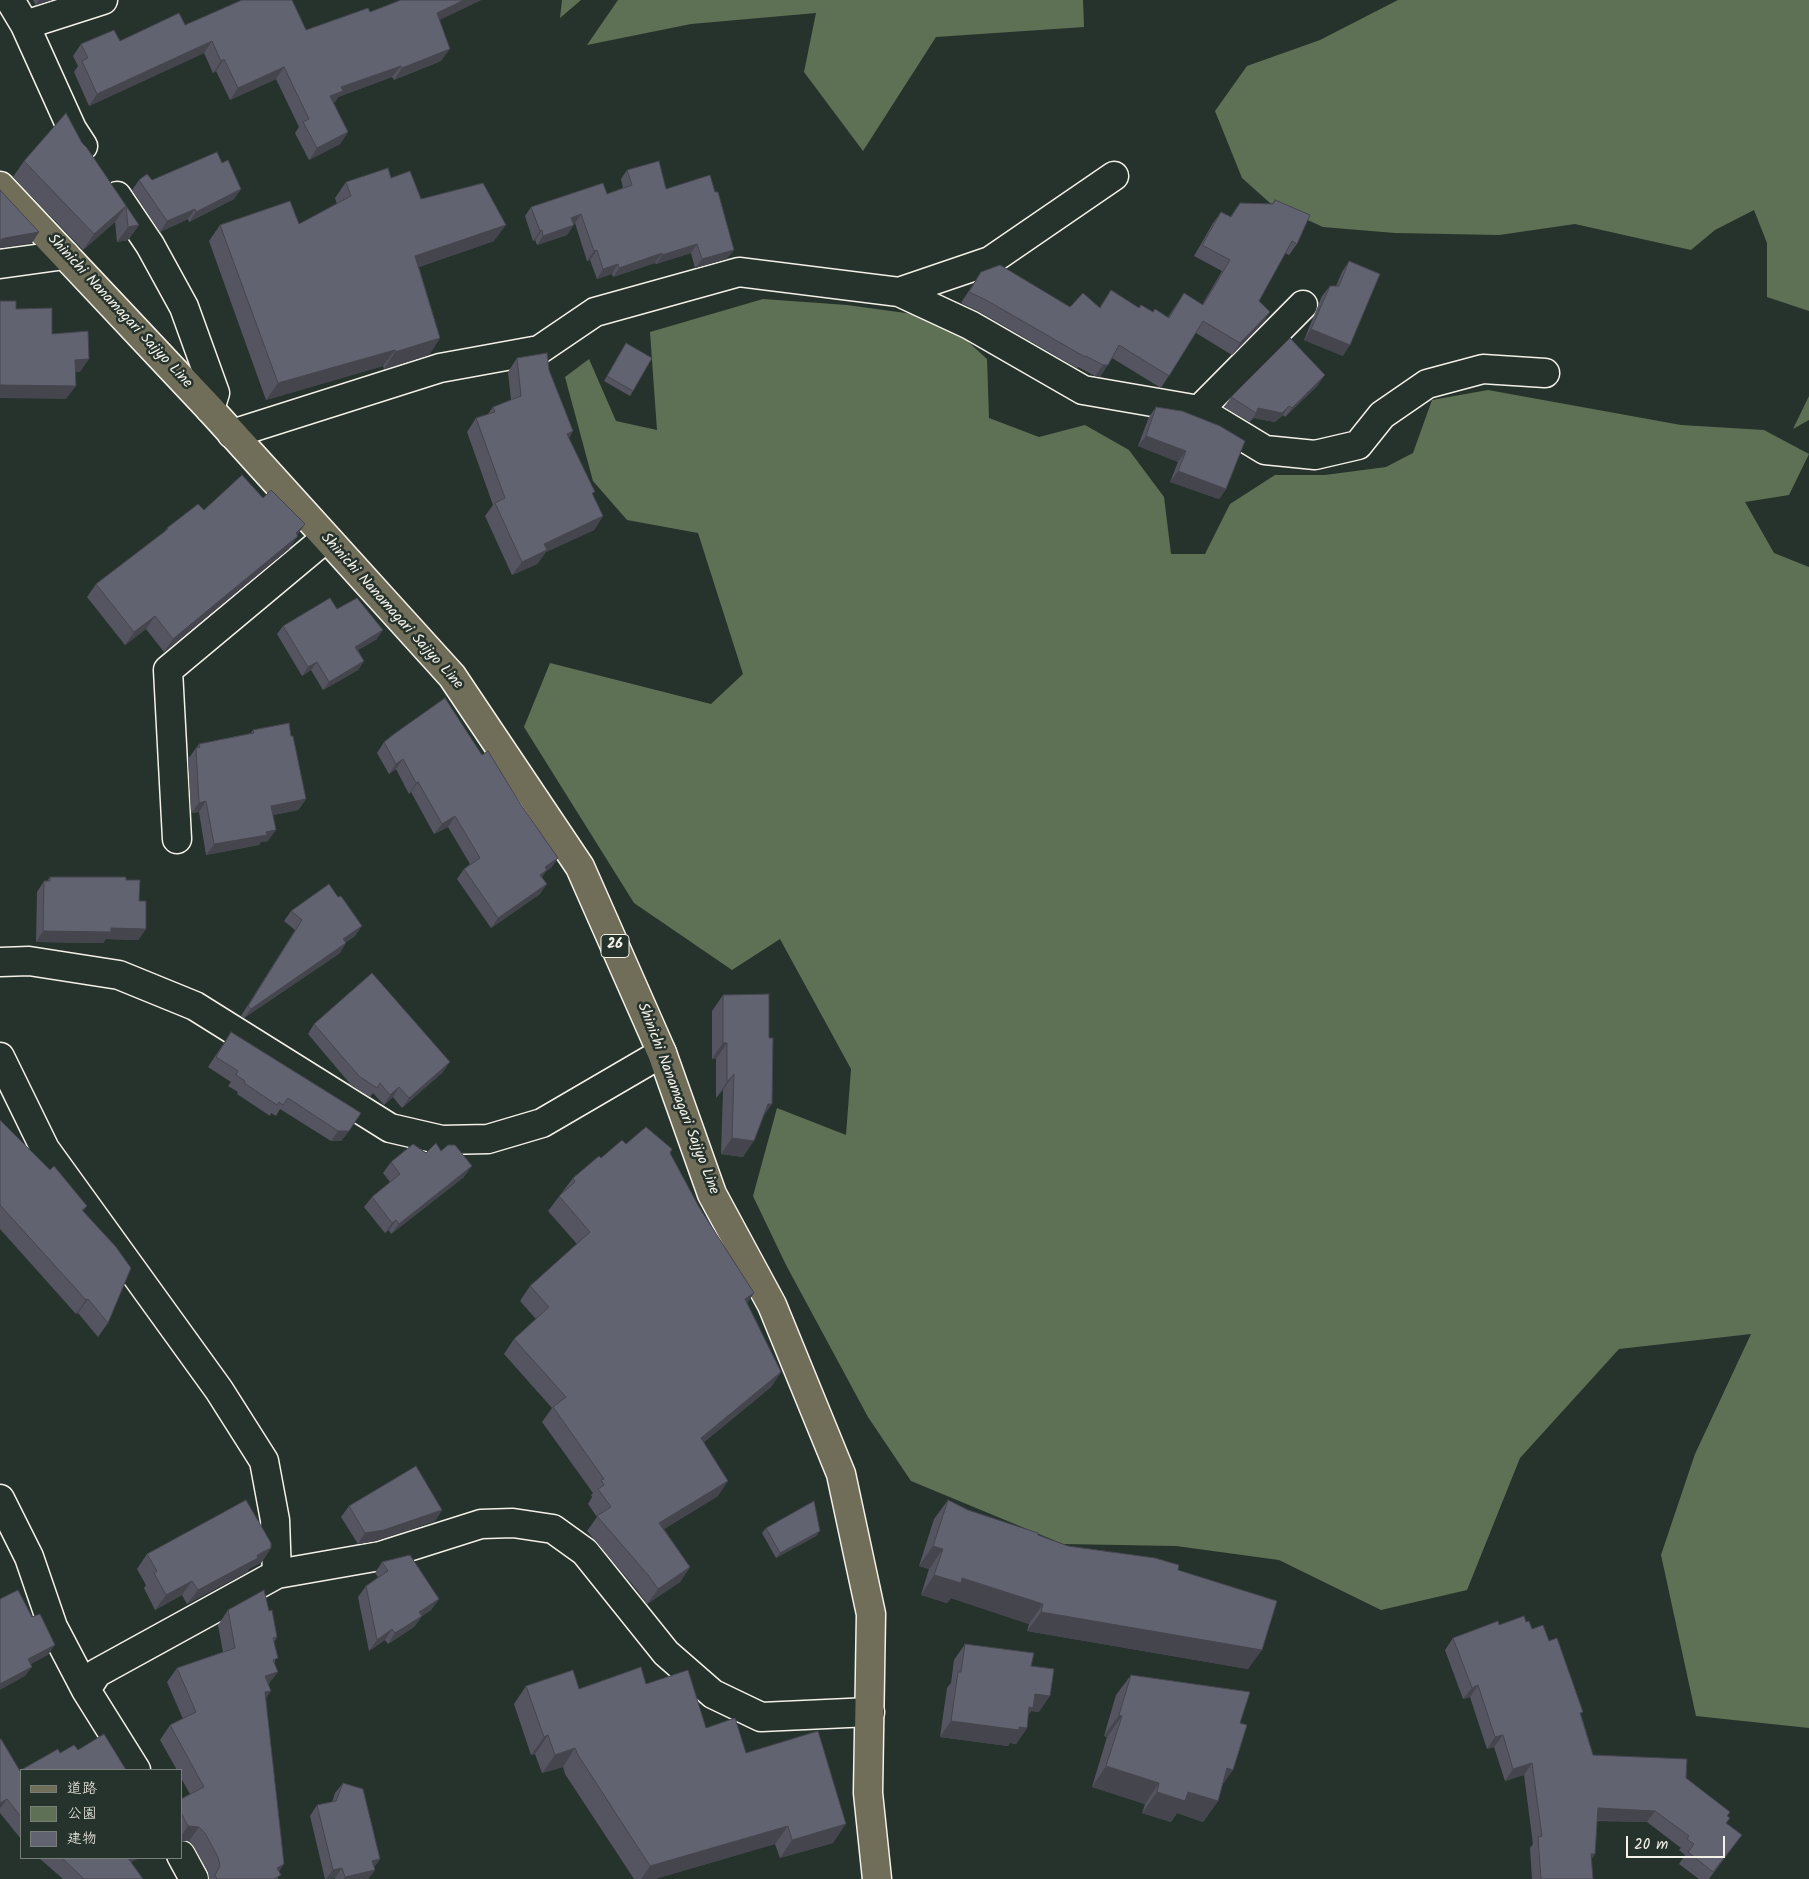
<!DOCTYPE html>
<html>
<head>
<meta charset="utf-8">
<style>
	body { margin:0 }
	#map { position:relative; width:1809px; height:1879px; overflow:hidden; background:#26332d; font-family:Kalam,"Klee One",sans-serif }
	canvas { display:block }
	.legend { position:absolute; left:20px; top:1769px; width:162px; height:90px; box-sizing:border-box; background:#26332d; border:1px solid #787f78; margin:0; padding:6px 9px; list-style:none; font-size:15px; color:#f4f1e8 }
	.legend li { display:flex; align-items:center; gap:10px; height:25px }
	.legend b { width:25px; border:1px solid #787f78 }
	.scale { position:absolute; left:1626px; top:1836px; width:99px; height:22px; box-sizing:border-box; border:2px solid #f4f1e8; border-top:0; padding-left:6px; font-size:15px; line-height:18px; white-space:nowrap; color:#f4f1e8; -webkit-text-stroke:4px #26332d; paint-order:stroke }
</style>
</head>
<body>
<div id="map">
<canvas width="1809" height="1879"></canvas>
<ul class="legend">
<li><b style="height:6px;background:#706e59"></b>道路</li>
<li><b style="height:14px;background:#5f7154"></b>公園</li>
<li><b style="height:14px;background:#626370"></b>建物</li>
</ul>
<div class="scale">20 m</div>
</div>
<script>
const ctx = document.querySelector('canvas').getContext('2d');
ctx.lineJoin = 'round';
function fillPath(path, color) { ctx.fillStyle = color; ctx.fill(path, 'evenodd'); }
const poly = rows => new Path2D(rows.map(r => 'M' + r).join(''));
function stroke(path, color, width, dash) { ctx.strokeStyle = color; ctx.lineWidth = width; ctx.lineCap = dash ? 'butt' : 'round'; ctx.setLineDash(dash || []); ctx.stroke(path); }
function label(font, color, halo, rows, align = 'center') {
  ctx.font = font + ' Kalam,sans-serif'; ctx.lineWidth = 5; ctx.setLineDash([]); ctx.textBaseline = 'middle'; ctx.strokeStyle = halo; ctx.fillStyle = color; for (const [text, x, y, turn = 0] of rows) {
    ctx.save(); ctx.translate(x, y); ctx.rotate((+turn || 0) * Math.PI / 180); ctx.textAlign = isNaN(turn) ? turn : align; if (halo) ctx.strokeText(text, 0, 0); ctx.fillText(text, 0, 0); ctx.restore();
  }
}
const green = poly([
	[562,0,581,0,560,18],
	[618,0,1083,0,1084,27,936,37,863,151,804,72,816,13,691,24,587,45],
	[1398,0,1809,0,1809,311,1767,297,1767,243,1754,210,1715,230,1691,250,1575,224,1499,235,1395,233,1323,227,1270,203,1242,178,1215,111,1247,66,1320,40],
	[763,299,847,305,942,318,987,359,989,418,1039,437,1085,425,1129,450,1164,497,1171,554,1205,554,1230,504,1275,475,1325,475,1386,467,1413,453,1432,400,1488,390,1681,425,1764,430,1809,454,1789,495,1745,502,1774,553,1809,567,1809,1728,1696,1716,1661,1555,1695,1454,1751,1334,1619,1349,1520,1458,1467,1590,1381,1610,1279,1560,1176,1546,1063,1544,911,1481,868,1417,786,1265,753,1196,777,1108,846,1135,851,1069,780,939,732,970,634,903,524,727,550,663,711,704,743,674,698,533,627,520,593,481,565,377,589,359,616,421,657,430,650,332],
	[1809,396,1809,420,1793,429]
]);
const minor = poly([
	[10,0,25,25,72,129,83,146],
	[25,25,103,0],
	[117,196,150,245,184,307,215,393,210,409],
	[0,264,65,255],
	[899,292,990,261,1114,176],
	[1199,410,1265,450,1315,455,1358,445,1382,415,1427,384,1483,369,1545,373],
	[232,434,440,368,539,350,595,312,739,272,899,292,970,325,1083,390,1199,410,1303,305],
	[177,839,168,670,326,538],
	[0,962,29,961,119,975,195,1006,390,1128,442,1140,488,1139,542,1123,662,1053],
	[0,1057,45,1149,219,1390,264,1461,275,1520,277,1574],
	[0,1499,29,1557,53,1627,86,1690,136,1770],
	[86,1690,97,1673,277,1574,380,1556,481,1524,513,1523,553,1529,585,1552,666,1653,713,1694,761,1717,870,1712],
	[181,1855,194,1879]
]);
const primary = poly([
	[0,186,210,409,452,676,580,867,662,1053,712,1194,772,1305,841,1474,871,1614,868,1793,877,1879]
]);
const wall = poly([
	[33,0,52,0,36,5],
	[240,0,292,0,306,30,370,12,401,0,481,0,439,20,441,61,394,80,392,77,338,97,335,102,333,103,348,132,340,144,309,160,295,133,299,127,276,79,230,100,216,71,213,73,204,53,89,106,74,72,78,66,73,56,81,44,120,41,185,25,240,1],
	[82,143,139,225,128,240,117,242,115,222,83,250,13,177,24,161],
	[222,163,241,189,234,199,189,222,188,219,160,232,132,190,139,180,152,180],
	[627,170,666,189,727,259,695,268,691,253,656,264,655,263,613,277,612,274,597,279,590,260,587,261,575,223,573,224,567,235,537,245,535,240,533,241,525,216,531,207,607,194,623,188,621,179],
	[391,178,421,199,494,241,419,267,440,338,429,355,384,369,383,366,266,400,209,241,220,225,299,224,337,204,335,198,346,182],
	[1275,200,1297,244,1289,255,1285,253,1259,301,1270,312,1262,324,1232,355,1196,333,1161,388,1112,358,1100,377,1095,376,1078,367,1077,368,978,311,961,303,981,272,1070,307,1099,308,1111,290,1139,308,1168,317,1184,293,1202,305,1222,271,1194,256,1213,223,1221,212,1230,217,1240,203,1272,204],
	[1349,261,1343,356,1304,340,1322,296,1330,286,1336,286,1342,272],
	[626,343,633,391,630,396,604,381],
	[517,358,549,370,573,431,569,438,593,495,603,516,594,530,546,552,537,564,512,575,485,516,493,505,467,432,476,418,488,414,493,407,511,400,508,372],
	[1318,385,1285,417,1283,415,1275,422,1253,418,1250,422,1224,407,1231,397],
	[1156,407,1226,489,1219,499,1170,482,1178,462,1138,446,1149,417],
	[204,510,289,549,164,652,146,629,125,645,87,597,96,584,164,532,167,528],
	[283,626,377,639,358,650,364,661,358,670,323,690,311,670,302,676,277,634],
	[253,730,291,736,306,799,298,810,273,815,268,841,261,842,259,845,206,855,199,812,191,813,188,759,199,744,251,733],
	[384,742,482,755,521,805,558,858,551,868,546,871,542,877,540,894,491,928,457,879,464,869,470,864,448,827,434,834,411,792,409,794,396,769,389,774,377,753],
	[50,877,126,880,139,901,146,929,138,940,106,939,103,943,36,942,37,892,44,881,47,881],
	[291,911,355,936,346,942,340,953,244,1018,241,1016,295,930,284,921],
	[723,995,762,1119,743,1157,721,1154,723,1090,716,1098,716,1059,712,1059,712,1011],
	[314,1024,443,1072,402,1108,393,1097,384,1105,373,1093,370,1097,352,1086,308,1034],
	[231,1032,349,1131,341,1141,331,1141,280,1109,276,1116,271,1113,270,1116,237,1094,238,1092,228,1086,231,1082,208,1067],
	[0,1120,87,1206,83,1211,108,1323,98,1337,78,1313,76,1314,0,1229],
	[626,1144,670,1153,699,1207,754,1293,747,1303,781,1372,771,1387,704,1442,718,1496,664,1529,690,1567,680,1582,647,1604,637,1590,587,1531,597,1517,588,1504,592,1497,591,1495,593,1493,542,1422,552,1408,504,1354,514,1339,536,1319,520,1301,530,1286,577,1244,548,1211,573,1178,601,1158],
	[441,1151,464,1177,391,1234,389,1230,385,1233,364,1207,372,1197,390,1182,383,1173,391,1162,426,1153],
	[948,1500,968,1510,1068,1546,1178,1570,1248,1669,1027,1631,1029,1624,951,1598,947,1603,921,1595,929,1569,919,1566,934,1519],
	[349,1506,442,1510,435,1521,376,1541,358,1544,341,1517],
	[766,1528,820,1531,816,1536,776,1558,762,1533],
	[271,1548,261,1563,250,1568,247,1572,187,1604,182,1595,155,1610,144,1588,146,1585,137,1569,147,1554],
	[382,1562,439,1599,431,1610,422,1616,414,1627,388,1644,385,1640,369,1651,358,1597,366,1586,378,1577,375,1573],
	[228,1610,269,1611,277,1637,274,1642,275,1663,269,1684,266,1699,279,1872,278,1879,209,1879,208,1872,194,1847,189,1841,181,1841,181,1799,190,1794,181,1778,181,1770,177,1770,160,1740,170,1725,183,1719,167,1682,177,1668,223,1652,218,1625],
	[1526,1622,1532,1629,1549,1641,1581,1714,1593,1755,1686,1778,1727,1816,1726,1823,1733,1847,1709,1879,1699,1879,1679,1864,1685,1855,1679,1850,1681,1848,1647,1822,1597,1821,1595,1854,1591,1860,1593,1879,1532,1879,1530,1848,1533,1844,1524,1775,1505,1781,1494,1747,1487,1749,1470,1697,1463,1699,1445,1650,1453,1638,1499,1625],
	[965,1644,1031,1666,1039,1712,1031,1711,1028,1715,1027,1728,1016,1744,1010,1743,1008,1746,940,1737,947,1688,951,1683,954,1660],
	[1131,1675,1240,1723,1218,1801,1203,1822,1177,1813,1171,1822,1142,1813,1145,1804,1092,1787,1107,1737,1104,1736,1116,1695],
	[646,1684,706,1728,746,1753,833,1843,780,1858,775,1844,655,1879,634,1879,565,1774,563,1767,542,1773,535,1754,531,1755,514,1704,526,1686,579,1689],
	[0,1739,20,1771,21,1770,21,1839,0,1813],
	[343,1783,380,1859,374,1867,375,1870,368,1879,335,1879,335,1878,325,1879,310,1816,317,1805,332,1802,335,1793],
	[39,1858,139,1858,131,1862,143,1879,63,1879]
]);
const shadedWall = poly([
	[39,0,52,0,36,5],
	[464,0,481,0,429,25,437,13],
	[212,41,204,53,89,106,97,94],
	[450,49,441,61,394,80,402,68],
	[224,59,216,71,213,73,221,61],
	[401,66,392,77,338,97,335,102,321,108,330,96,341,87],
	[284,67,276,79,230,100,238,88],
	[348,132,340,144,309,160,317,148],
	[241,189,234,199,189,222,196,212],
	[126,206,115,222,83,250,94,234],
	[195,209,188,219,160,232,167,221],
	[581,214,575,223,565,227,571,218],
	[139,225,128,240,117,242,128,227],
	[506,225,494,241,404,272,415,256],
	[574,225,567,235,537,245,543,236],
	[542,230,535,240,533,241,540,231],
	[39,232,32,243,0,248,0,240,5,238],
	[697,244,691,253,656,264,662,255],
	[597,250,590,260,587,261,594,251],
	[734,250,727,259,695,268,702,259],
	[662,253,655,263,613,277,619,268],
	[618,264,612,274,597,279,603,269],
	[1270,312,1262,324,1232,355,1240,343],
	[1311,329,1350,345,1343,356,1304,340],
	[440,338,429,355,384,369,395,352],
	[395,350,383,366,266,400,278,383],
	[89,359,80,372,66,373,75,360],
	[1103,365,1108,365,1100,377,1095,376],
	[1325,375,1318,385,1285,417,1292,408],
	[0,385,76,386,66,399,0,398],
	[1289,406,1283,415,1275,422,1253,418,1256,413,1258,408],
	[573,431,564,445,567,434],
	[1146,436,1186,451,1178,462,1138,446],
	[1178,471,1226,489,1219,499,1170,482],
	[603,516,594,530,546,552,537,564,512,575,522,562,544,544],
	[305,524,296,537,298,536,289,549,164,652,173,639,296,533],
	[155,616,146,629,125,645,134,632],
	[383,630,377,639,350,655,355,647],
	[364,661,358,670,323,690,329,682],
	[317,662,311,670,302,676,308,667],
	[403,759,396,769,389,774,396,764],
	[418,782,411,792,409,794,416,783],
	[306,799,298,810,264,817,271,806],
	[206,801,199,812,191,813,199,803],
	[455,816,448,827,434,834,442,824],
	[276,830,268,841,261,842,259,845,206,855,214,844],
	[558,858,551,868,546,871,540,880,533,885,545,867],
	[547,884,540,894,491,928,498,918],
	[362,926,355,936,336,949,343,939],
	[111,928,146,929,138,940,106,939,103,943,36,942,43,931],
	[346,943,340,953,244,1018,251,1009],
	[723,1043,727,1043,716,1059,712,1059],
	[450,1062,443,1072,402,1108,409,1098],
	[734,1074,723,1090,716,1098,727,1082],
	[399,1087,393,1097,384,1105,390,1095],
	[768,1104,772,1104,761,1120],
	[338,1131,349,1131,341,1141,331,1141],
	[732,1138,754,1141,743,1157,721,1154],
	[472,1166,464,1177,391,1234,399,1224],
	[396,1220,389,1230,385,1233,392,1223],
	[754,1293,744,1308,745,1299],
	[88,1299,78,1313,76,1314,86,1300],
	[781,1372,771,1387,691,1453,701,1438],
	[728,1481,718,1496,649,1538,659,1523],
	[442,1510,435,1521,376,1541,358,1544,365,1533],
	[820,1531,816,1536,776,1558,780,1553],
	[933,1546,943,1549,929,1569,919,1566],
	[271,1548,261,1563,250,1568,247,1572,187,1604,198,1590],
	[690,1567,680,1582,647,1604,658,1589],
	[934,1575,962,1578,1043,1604,1029,1624,951,1598,947,1603,921,1595],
	[192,1581,182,1595,155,1610,166,1595],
	[439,1599,431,1610,412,1622,419,1612],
	[1041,1612,1262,1650,1248,1669,1027,1631],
	[422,1616,414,1627,388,1644,395,1633],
	[392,1629,385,1640,369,1651,377,1640],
	[55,1645,48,1655,22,1669,28,1659],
	[32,1667,25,1676,0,1690,0,1684],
	[278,1672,267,1686,265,1676],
	[1478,1685,1470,1697,1463,1699,1472,1688],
	[271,1691,261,1706,265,1692],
	[1035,1694,1050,1696,1039,1712,1031,1711,1022,1724],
	[1119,1715,1122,1716,1107,1737,1104,1736],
	[951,1721,1019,1727,1027,1728,1016,1744,1010,1743,1008,1746,940,1737],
	[548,1735,535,1754,531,1755,544,1737],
	[1503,1735,1494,1747,1487,1749,1495,1737],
	[575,1748,563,1767,542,1773,555,1755],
	[1532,1763,1524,1775,1505,1781,1513,1769],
	[1106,1766,1159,1783,1145,1804,1092,1787],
	[1227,1768,1233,1770,1218,1791],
	[1157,1792,1188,1792,1218,1801,1203,1822,1177,1813,1171,1822,1142,1813],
	[7,1799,0,1809,0,1803],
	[1598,1808,1655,1811,1647,1822,1589,1820],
	[846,1824,833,1843,780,1858,792,1840],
	[188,1826,199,1827,189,1841,181,1841,181,1836],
	[788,1826,775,1844,655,1879,641,1879,650,1866],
	[1591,1854,1595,1854,1587,1866],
	[128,1858,139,1858,119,1869],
	[380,1859,373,1869,372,1861],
	[284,1864,274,1879,277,1868],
	[342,1868,335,1878,326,1879,333,1870],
	[375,1870,368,1879,344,1879,345,1877]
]);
const building = poly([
	[242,0,292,0,306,30,368,8,370,12,401,0,464,0,437,13,450,49,402,68,401,66,341,87,343,91,330,96,348,132,317,148,303,122,309,119,284,67,238,88,224,59,221,61,212,41,97,94,82,61,88,58,81,44,114,30,120,41,179,13,185,25,242,0],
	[66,113,82,143,87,148,139,225,128,227,126,206,94,234,24,161,66,113],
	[217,152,222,163,228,160,241,189,196,212,195,209,167,221,139,180,147,174,152,180,217,152],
	[659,161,666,189,710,175,715,192,718,192,734,250,702,259,697,244,662,255,662,253,619,268,618,264,603,269,597,250,594,251,581,214,571,218,574,225,543,236,542,230,540,231,531,207,603,183,607,194,632,185,627,170,659,161],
	[388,168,391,178,410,171,421,199,483,183,506,225,415,256,440,338,395,352,395,350,278,383,220,225,290,201,299,224,351,196,346,182,388,168],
	[0,190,39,232,5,238,0,240,0,190],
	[1275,200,1310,215,1297,244,1292,241,1259,301,1270,312,1240,343,1203,321,1169,376,1119,345,1108,365,1103,365,1086,356,1085,357,986,300,969,292,981,272,1000,265,1070,307,1083,293,1100,308,1111,290,1139,308,1141,305,1153,312,1155,309,1169,318,1184,293,1203,305,1230,260,1202,245,1221,212,1231,217,1240,203,1273,204,1275,200],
	[1349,261,1380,274,1350,345,1311,329,1330,286,1339,286,1349,261],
	[0,301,16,301,16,309,52,308,52,334,88,331,89,359,75,360,76,386,0,385,0,301],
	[1290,338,1325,375,1292,408,1289,406,1282,413,1258,408,1256,413,1231,397,1290,338],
	[626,343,652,358,633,391,607,376,626,343],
	[547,353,549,370,573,431,567,434,595,492,592,493,603,516,544,544,547,550,522,562,495,503,505,498,476,418,495,412,493,407,521,396,517,358,547,353],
	[1156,407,1182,411,1220,426,1245,441,1226,489,1178,471,1186,451,1146,436,1156,407],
	[242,475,263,498,271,490,305,524,296,533,298,536,173,639,155,616,134,632,96,584,168,529,167,528,198,504,204,510,242,475],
	[330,598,337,609,357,598,383,630,355,647,364,661,329,682,317,662,308,667,283,626,330,598],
	[445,698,482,755,488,751,521,805,558,858,545,867,547,870,540,875,547,884,498,918,464,869,480,858,455,816,442,824,418,782,416,783,403,759,396,764,384,742,394,734,445,698],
	[289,723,291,736,293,736,306,799,271,806,276,830,266,832,267,835,214,844,206,801,199,803,196,748,200,747,199,744,254,733,253,730,289,723],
	[50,877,126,877,126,880,140,880,139,901,146,901,146,929,111,928,111,932,43,931,44,881,50,881,50,877],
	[329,884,338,897,341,896,362,926,343,939,346,943,251,1009,248,1006,302,920,291,911,329,884],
	[372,973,450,1062,409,1098,399,1087,390,1095,380,1083,377,1088,359,1076,314,1024,372,973],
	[769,994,769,1038,773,1038,772,1104,768,1104,754,1141,732,1138,734,1074,727,1082,727,1043,723,1043,723,995,769,994],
	[231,1032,361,1113,349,1131,338,1131,288,1098,283,1105,279,1102,277,1105,244,1083,245,1081,236,1075,238,1071,216,1057,231,1032],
	[0,1120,50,1170,54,1166,87,1206,82,1210,116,1247,131,1268,108,1323,88,1299,86,1300,0,1205,0,1120],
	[646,1127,672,1149,670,1153,699,1207,754,1293,745,1299,781,1372,701,1438,728,1481,659,1523,690,1567,658,1589,648,1575,597,1516,611,1507,598,1489,604,1485,601,1480,604,1479,553,1407,566,1397,514,1339,549,1307,530,1286,590,1232,559,1196,575,1182,573,1178,599,1156,601,1158,622,1140,626,1144,646,1127],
	[436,1143,441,1151,448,1145,455,1145,472,1166,399,1224,396,1220,392,1223,372,1197,400,1174,391,1162,413,1144,426,1153,436,1143],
	[416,1466,442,1510,384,1530,365,1533,349,1506,416,1466],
	[246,1500,271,1543,271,1548,257,1555,258,1558,198,1590,192,1581,166,1595,154,1573,157,1571,147,1554,246,1500],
	[948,1500,968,1510,1038,1533,1038,1535,1068,1546,1155,1558,1179,1565,1178,1570,1277,1601,1262,1650,1041,1612,1043,1604,962,1578,961,1583,934,1575,943,1549,933,1546,948,1500],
	[814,1501,820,1531,780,1553,766,1528,814,1501],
	[410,1555,439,1599,419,1612,422,1616,395,1633,392,1629,377,1640,366,1586,388,1571,382,1562,410,1555],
	[18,1590,32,1617,40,1614,55,1645,28,1659,32,1667,0,1684,0,1599,18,1590],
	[264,1590,269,1611,272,1610,277,1637,273,1638,278,1658,273,1660,278,1672,265,1676,271,1691,265,1692,284,1864,277,1868,281,1875,274,1879,217,1879,215,1875,220,1866,218,1857,205,1833,199,1827,188,1826,181,1813,181,1799,204,1787,170,1725,196,1712,177,1668,235,1648,228,1610,264,1590],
	[1524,1616,1526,1622,1529,1621,1532,1629,1543,1625,1549,1641,1557,1638,1583,1712,1580,1713,1593,1755,1687,1759,1686,1778,1730,1812,1727,1816,1730,1818,1726,1823,1742,1835,1713,1872,1688,1852,1694,1844,1687,1839,1689,1836,1655,1811,1598,1808,1595,1854,1591,1854,1593,1879,1541,1879,1538,1837,1542,1836,1532,1763,1513,1769,1503,1735,1495,1737,1478,1685,1472,1688,1453,1638,1498,1621,1499,1625,1524,1616],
	[965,1644,1034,1653,1031,1666,1054,1669,1050,1696,1035,1694,1033,1708,1029,1707,1027,1728,1019,1727,1019,1730,951,1721,958,1672,961,1672,965,1644],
	[641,1667,646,1684,688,1670,706,1728,735,1718,746,1753,818,1731,846,1824,792,1840,788,1826,650,1866,578,1755,575,1748,555,1755,548,1735,544,1737,526,1686,573,1670,579,1689,641,1667],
	[1131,1675,1250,1692,1240,1723,1247,1725,1233,1770,1227,1768,1218,1801,1188,1792,1185,1801,1157,1792,1159,1783,1106,1766,1122,1716,1119,1715,1131,1675],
	[104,1734,126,1770,21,1770,58,1749,60,1753,74,1745,78,1750,104,1734],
	[0,1739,1,1739,20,1771,21,1770,21,1817,7,1799,0,1803,0,1739],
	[343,1783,363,1789,380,1859,372,1861,375,1870,345,1877,342,1868,333,1870,317,1805,336,1801,343,1783],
	[62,1858,128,1858,143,1879,84,1879,62,1858]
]);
const shields = [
	[615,946,28]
];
const shieldNames = [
	["26",615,946]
];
const streetNames = [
	["Shinichi Nanamagari Saijyo Line",119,312,47],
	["Shinichi Nanamagari Saijyo Line",391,612,48],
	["Shinichi Nanamagari Saijyo Line",677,1099,69]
];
fillPath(green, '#5f7154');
stroke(minor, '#f4f1e8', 31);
stroke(primary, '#f4f1e8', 31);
stroke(minor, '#26332d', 28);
stroke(primary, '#706e59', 28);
fillPath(wall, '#545560');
fillPath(shadedWall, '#45454e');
fillPath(building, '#626370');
stroke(building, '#45454e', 1);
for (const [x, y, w] of shields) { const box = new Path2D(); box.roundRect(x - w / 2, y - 11.5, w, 23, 4); ctx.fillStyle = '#26332d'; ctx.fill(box); stroke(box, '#f4f1e8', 1); }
label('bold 14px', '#f4f1e8', null, shieldNames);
label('15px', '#f4f1e8', '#26332d', streetNames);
</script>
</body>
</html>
